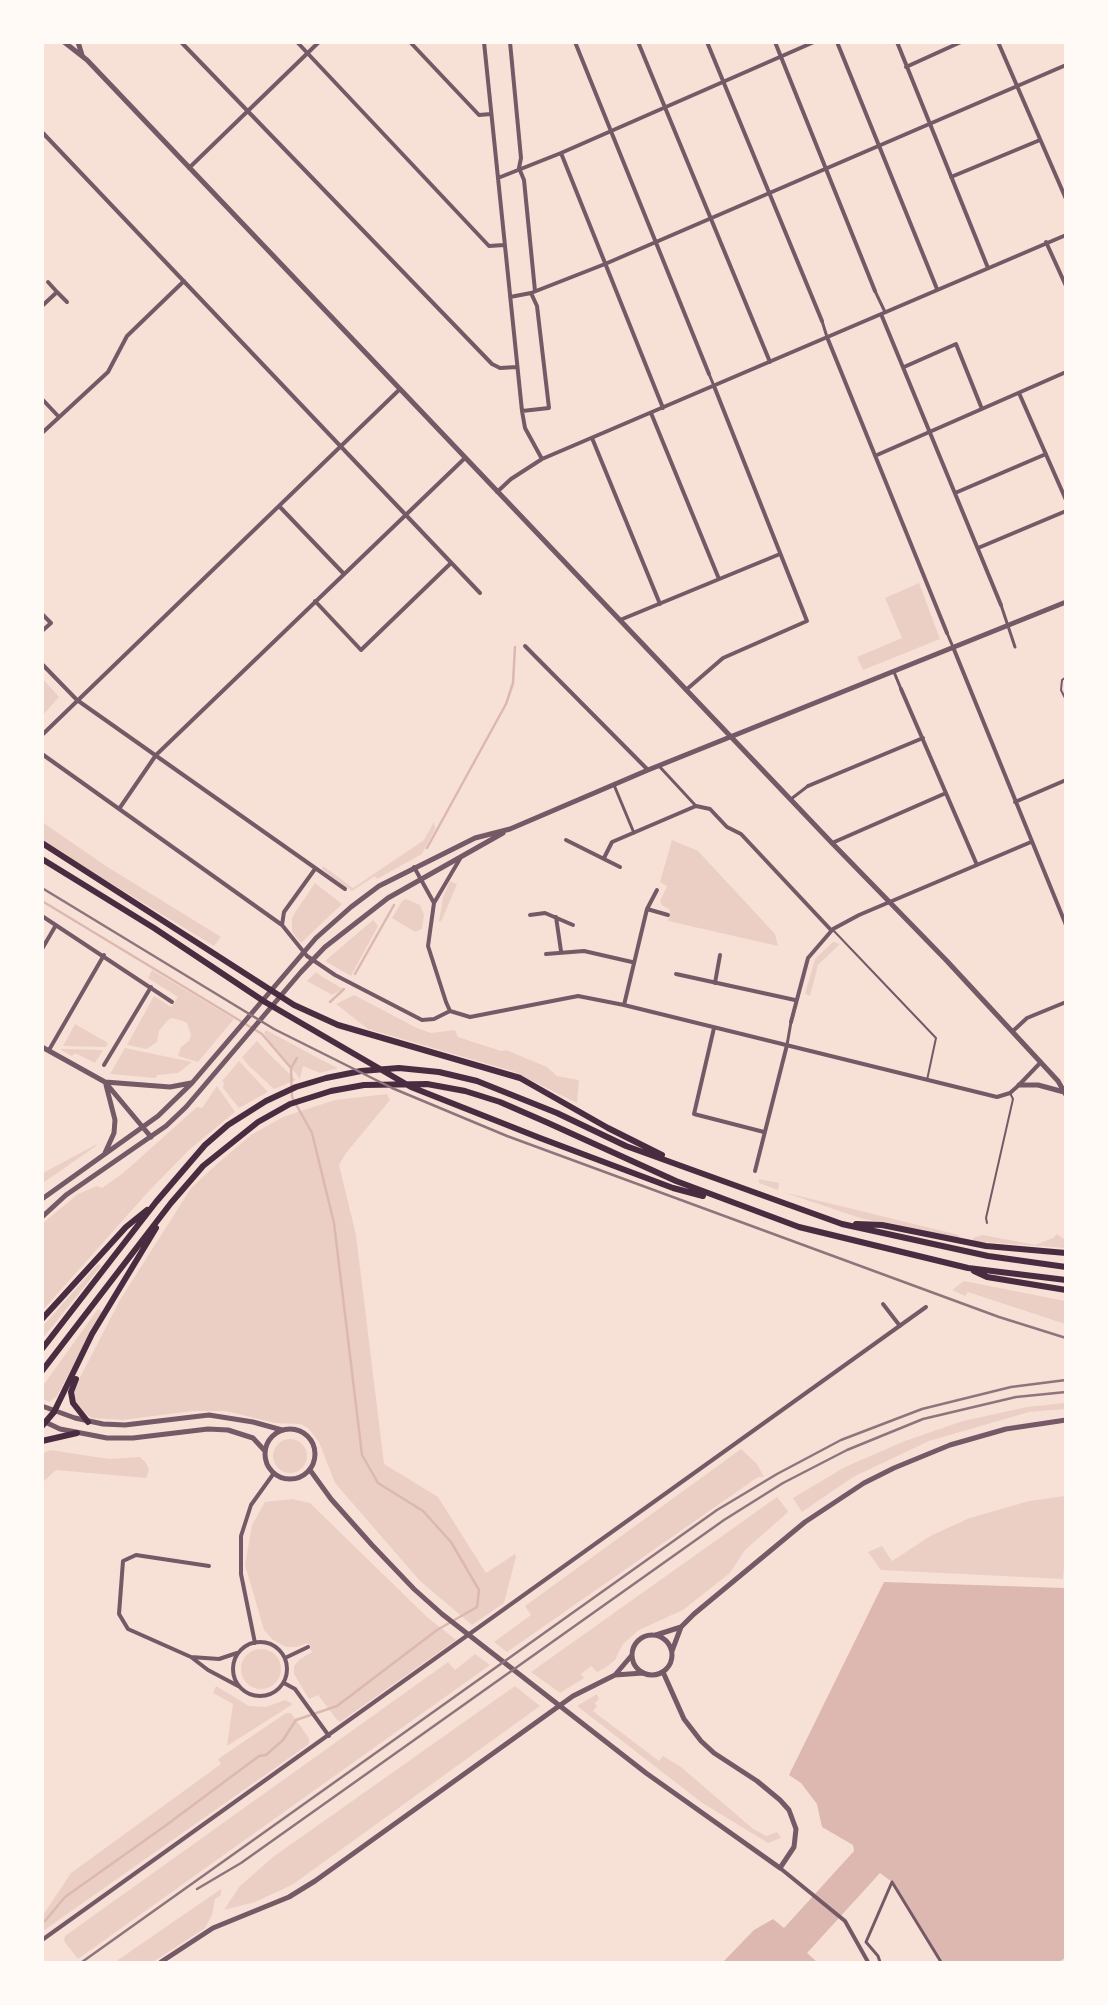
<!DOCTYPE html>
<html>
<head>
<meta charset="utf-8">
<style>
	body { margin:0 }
	#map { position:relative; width:1108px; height:2005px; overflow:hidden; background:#f7e1d7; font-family:"IBM Plex Sans",sans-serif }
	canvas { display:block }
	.frame { position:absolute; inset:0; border:44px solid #fffaf5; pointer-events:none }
</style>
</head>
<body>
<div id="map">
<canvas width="1108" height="2005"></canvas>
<div class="frame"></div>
</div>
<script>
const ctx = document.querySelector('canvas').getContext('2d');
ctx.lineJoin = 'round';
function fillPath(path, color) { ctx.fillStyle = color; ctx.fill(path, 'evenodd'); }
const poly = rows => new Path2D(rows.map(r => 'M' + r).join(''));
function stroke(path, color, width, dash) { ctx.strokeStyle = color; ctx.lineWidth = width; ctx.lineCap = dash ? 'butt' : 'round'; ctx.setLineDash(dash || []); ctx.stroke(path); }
const green = poly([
	[919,583,940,639,863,670,857,657,902,638,885,598],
	[43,679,59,697,43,715,42,715],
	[42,822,106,866,221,937,214,946,43,842],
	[434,822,435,829,422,854,377,879,375,876,352,891,322,869,323,866,353,888,424,840],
	[672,840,698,851,775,934,778,946,668,921,670,910,662,905,660,901,667,886,660,882],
	[450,881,457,884,442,920,439,922,443,897],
	[315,883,342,904,301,943,292,932,292,919,294,914],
	[406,899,420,905,424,915,422,929,415,932,392,918,402,901],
	[373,920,378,926,351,976,325,961],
	[833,942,840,944,818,965,810,996,805,994,815,959],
	[152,970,234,1019,198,1062,178,1056,181,1047,189,1041,191,1035,187,1023,180,1020,171,1018,167,1021,159,1031,157,1042,147,1049,127,1045,154,996,171,1007,178,997,148,978],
	[316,972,321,976,343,989,332,995,307,981],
	[354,995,417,1028,431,1033,455,1030,458,1037,501,1051,506,1050,547,1067,557,1076,579,1080,577,1103,512,1071,368,1029,336,1004],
	[75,1024,108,1043,106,1047,63,1046],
	[266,1030,318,1058,338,1068,320,1073,303,1066,300,1079,270,1043,264,1033],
	[257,1041,267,1052,296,1080,274,1089,248,1065,242,1057],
	[125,1048,192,1062,178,1073,157,1075,156,1078,110,1074],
	[61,1050,62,1049,103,1050,95,1063,75,1053,72,1056],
	[239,1061,268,1092,239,1108,223,1088,224,1083,222,1081],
	[217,1086,235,1112,189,1150,149,1191,43,1310,43,1223,78,1194,97,1186,102,1188,122,1174,197,1107,202,1108],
	[387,1094,390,1100,346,1153,339,1165,356,1235,384,1464,438,1497,486,1573,515,1554,516,1557,504,1603,472,1625,420,1581,335,1483,319,1442,308,1428,300,1424,275,1423,226,1411,192,1411,123,1420,92,1418,85,1413,76,1402,74,1396,74,1389,120,1300,191,1188,217,1164,251,1135,283,1117,335,1100],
	[97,1144,96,1146,43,1183,43,1173],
	[759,1179,779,1183,778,1190,759,1183],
	[783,1192,959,1235,959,1239,860,1218],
	[1057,1234,1065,1240,1065,1248,971,1241,975,1237,983,1235,1035,1245,1053,1238],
	[98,1264,101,1266,43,1338,43,1326],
	[964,1281,1065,1301,1065,1324,968,1292,965,1296,952,1290],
	[98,1309,102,1312,57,1396,49,1402,43,1399,42,1387],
	[1065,1403,1065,1409,1029,1412,929,1441,853,1477,802,1512,793,1498,845,1467,905,1441,963,1421,1027,1407],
	'273 1456a17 17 0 1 1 34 0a17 17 0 1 1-34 0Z',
	[741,1449,757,1464,764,1477,758,1477,507,1652,494,1642,531,1615,525,1606],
	[50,1450,109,1459,140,1457,146,1463,149,1470,146,1478,56,1470,43,1482,43,1453],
	[1065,1496,1066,1565,1064,1565,1063,1579,881,1570,868,1552,882,1546,892,1561,932,1535,970,1518,1029,1501],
	[777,1497,788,1511,787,1513,745,1550,730,1573,683,1610,639,1630,623,1644,615,1660,605,1668,597,1672,591,1666,581,1674,584,1678,560,1693,531,1672],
	[292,1499,310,1503,427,1617,456,1640,340,1722,337,1720,318,1695,309,1699,294,1674,294,1666,300,1659,312,1652,307,1643,297,1647,286,1647,273,1640,264,1630,245,1565,252,1525,265,1502],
	'241 1669a20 20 0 1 1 40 0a20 20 0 1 1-40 0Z',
	[475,1654,490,1665,78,1959,64,1941,65,1936,448,1662,455,1670],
	[216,1686,249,1706,266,1707,285,1700,293,1704,227,1746,233,1704,213,1693],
	[515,1686,540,1706,292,1885,255,1902,224,1910,239,1887,273,1857],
	[597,1694,599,1699,595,1703,597,1706,593,1711,659,1761,663,1756,681,1767,752,1828,766,1836,777,1832,781,1838,768,1843,701,1802,577,1706],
	[286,1713,291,1713,309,1738,309,1744,43,1931,43,1915,71,1873,221,1764,218,1759],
	[221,1889,221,1895,215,1899,212,1915,205,1928,153,1962,115,1962]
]);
const water = poly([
	[884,1582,1065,1588,1065,1958,1059,1962,941,1962,892,1882,880,1873,807,1953,817,1962,723,1962,754,1930,773,1919,784,1928,854,1851,853,1845,822,1827,817,1804,801,1783,789,1775]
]);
const stream = poly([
	[427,848,506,704,513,683,515,647],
	[42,901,262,1034,291,1068,292,1097,312,1133,334,1223,362,1455,378,1483,423,1511,451,1542,479,1590,477,1607,437,1630,337,1706,296,1720,283,1740,266,1755,259,1756,165,1826,65,1897,45,1921],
	[355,974,394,905],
	[330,1002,344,989],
	[291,1068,297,1058]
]);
const service = poly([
	[1066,677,1062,680,1061,690,1066,700],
	[833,930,936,1038,927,1080],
	[987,1223,986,1218,1013,1099,1010,1093]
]);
const pedestrian = poly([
	[875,291,885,312],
	[822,321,827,337],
	[709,374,714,386],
	[1001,605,1015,647],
	[947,633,953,647],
	[894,672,901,689],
	[659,766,696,806],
	[614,785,634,833],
	[791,799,808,786],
	[787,1045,791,1022],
	[880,1962,878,1956,866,1942,892,1882,941,1962]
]);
const minor = poly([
	[181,42,492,364,500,368,517,367],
	[297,42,489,246,504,245],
	[410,42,479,115,491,114],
	[484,42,522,411,525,428,542,459],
	[510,42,521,158,519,168,524,180,535,291],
	[575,42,709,374],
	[638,42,770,362],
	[707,42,822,321],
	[775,42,875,291],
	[837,42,937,289],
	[897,42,988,268],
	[998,42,1066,199],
	[906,67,961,42],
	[42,132,480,593],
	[561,153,663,408],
	[189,168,319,42],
	[951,177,1040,140],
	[498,178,561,153,814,42],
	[1046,242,1066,286],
	[57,292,67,302],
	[510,297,531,293,605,264,1066,65],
	[42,306,57,292,48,282],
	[881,314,1001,605],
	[827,337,947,633],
	[904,367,956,344,982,409],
	[1019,393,1066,500],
	[42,399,59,417],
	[522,411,549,408,537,306,531,293],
	[651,413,719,579],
	[42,433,108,372,127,336,184,281],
	[592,438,660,604],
	[877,455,1066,372],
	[497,492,511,479,542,459,1066,235],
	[955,493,1046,454],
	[279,506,344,574],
	[978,548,1066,511],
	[315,601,361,650,451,563],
	[42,614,51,623,42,631],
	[620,620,780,554],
	[525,646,648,770],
	[953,647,1066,925],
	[42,664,77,700,345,889],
	[901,689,977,865],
	[686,690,723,658,807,621,714,386],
	[42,735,400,389],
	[42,754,282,925,307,956,335,975,422,1020,434,1019,450,1011],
	[808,786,923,738],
	[1015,802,1066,780],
	[119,809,156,755,465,458],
	[566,840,620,867],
	[832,843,946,793],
	[604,858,612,842,696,806,710,809,727,827,741,834,831,930],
	[414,867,434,903,428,946,446,1002,450,1011,470,1017,578,996,624,1005,997,1097,1010,1093,1019,1085,1041,1062],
	[434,903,461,857],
	[647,909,668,915],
	[530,915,545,913,573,925],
	[42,916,172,1002],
	[556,917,561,951],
	[282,925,284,912,315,869],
	[42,949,56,925],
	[546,954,584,951,632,962],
	[676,974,795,1000],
	[715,983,720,955],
	[624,1005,647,909,657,890],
	[791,1022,808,958,833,929,859,915,1031,842],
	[714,1028,694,1114,764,1132],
	[1013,1031,1027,1018,1066,1002],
	[49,1050,104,955],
	[104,1065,151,987],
	[755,1171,787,1045],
	[883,1304,900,1326],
	[209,1566,136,1555,123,1561,119,1614,128,1629,191,1657,208,1670,240,1687],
	'233 1669a27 27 0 1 1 54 0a27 27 0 1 1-54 0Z',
	[255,1643,241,1574,241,1536,251,1505,274,1473],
	[191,1657,219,1659,237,1653],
	[285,1658,308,1647],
	[284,1683,295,1689,329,1736],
	[780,1868,845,1921,868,1962],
	[42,1940,926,1307]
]);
const tertiary = poly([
	[64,42,87,60,832,843,946,960,1058,1081,1066,1095],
	[78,42,82,55],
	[42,1047,105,1082,151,1137],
	[105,1082,170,1087,191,1083],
	[1019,1085,1038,1085,1064,1092],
	[105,1153,114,1133,115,1120,106,1085],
	[42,1199,158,1116,192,1083,316,938,351,907,379,886,475,838,510,829,648,770,1066,602],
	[42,1217,66,1195,166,1126,186,1107,301,972,325,947,388,898,503,833],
	[42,1406,75,1418,103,1424,125,1425,209,1415,253,1422,282,1430],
	[43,1421,60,1429,107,1438,133,1438,208,1429,228,1430,253,1438,265,1451],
	'265 1454a25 25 0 1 1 50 0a25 25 0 1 1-50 0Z',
	[310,1470,331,1499,372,1545,414,1589,442,1614,646,1773,780,1868,794,1847,796,1829,789,1810,780,1800,757,1781,714,1753,701,1741,684,1719,663,1672],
	'632 1655a20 20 0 1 1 40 0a20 20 0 1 1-40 0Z',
	[656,1635,681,1627],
	[672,1651,681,1627,694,1614,805,1522,864,1483,894,1468,950,1445,1006,1429,1066,1420],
	[615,1675,632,1655],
	[161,1962,213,1928,289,1897,315,1881,573,1696,615,1675,643,1673]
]);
const trunk = poly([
	[42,843,294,1005,338,1025,520,1078,608,1128,662,1155],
	[42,859,154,928,265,1002,411,1087,540,1138,673,1188,703,1196],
	[856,1224,882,1225,986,1246,1066,1253],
	[974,1271,987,1277,1066,1290],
	[42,1319,126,1227,147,1210],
	[42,1349,156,1202,205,1145,228,1125,266,1101,296,1087,326,1078,361,1071,399,1068,439,1072,477,1081,557,1113,626,1146,842,1224,988,1256,1066,1267],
	[42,1371,171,1203,203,1166,258,1122,290,1104,331,1091,364,1085,427,1084,465,1091,500,1102,546,1122,676,1181,799,1227,968,1268,1066,1280],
	[76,1379,71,1392,73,1403,88,1422],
	[42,1426,54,1412,92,1334,156,1228],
	[42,1441,77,1433]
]);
const rail = poly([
	[42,888,274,1029,392,1088,507,1136,999,1317,1066,1338],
	[197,1889,241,1863,724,1520,783,1483,847,1450,923,1419,1016,1397,1066,1392],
	[82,1962,717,1510,777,1474,841,1440,922,1409,1011,1387,1066,1380]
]);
fillPath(green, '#ebcfc5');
fillPath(water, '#dcb8b0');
stroke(stream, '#dcb8b0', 2.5);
stroke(service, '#755966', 2);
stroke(pedestrian, '#755966', 3);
stroke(minor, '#755966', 4);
stroke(tertiary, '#755966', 5);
stroke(trunk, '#4a2c40', 6);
stroke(rail, '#8f747c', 2.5);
</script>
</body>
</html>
